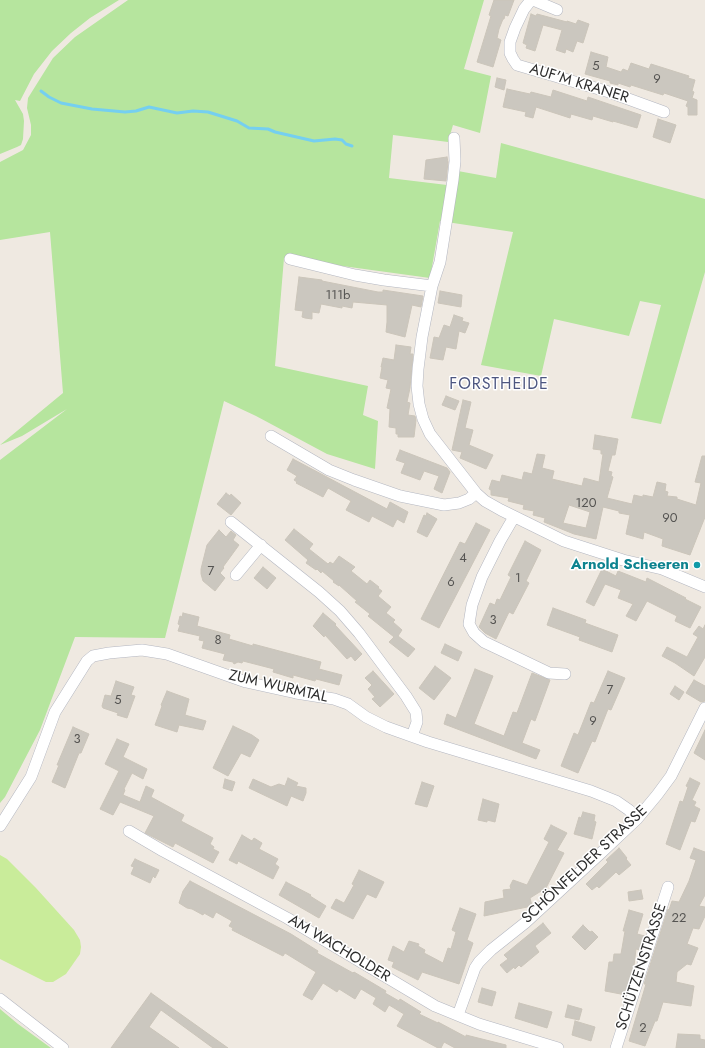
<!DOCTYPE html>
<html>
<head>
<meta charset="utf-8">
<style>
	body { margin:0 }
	canvas { display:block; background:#efe9e1 }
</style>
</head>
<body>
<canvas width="705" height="1048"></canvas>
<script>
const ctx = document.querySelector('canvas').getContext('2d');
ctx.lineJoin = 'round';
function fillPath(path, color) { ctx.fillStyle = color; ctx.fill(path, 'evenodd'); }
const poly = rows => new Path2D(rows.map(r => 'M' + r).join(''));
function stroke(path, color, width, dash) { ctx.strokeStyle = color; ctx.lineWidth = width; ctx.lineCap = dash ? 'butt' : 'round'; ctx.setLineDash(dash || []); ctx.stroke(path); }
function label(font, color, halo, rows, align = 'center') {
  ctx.font = font + ' Jost,sans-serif'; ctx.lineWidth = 3; ctx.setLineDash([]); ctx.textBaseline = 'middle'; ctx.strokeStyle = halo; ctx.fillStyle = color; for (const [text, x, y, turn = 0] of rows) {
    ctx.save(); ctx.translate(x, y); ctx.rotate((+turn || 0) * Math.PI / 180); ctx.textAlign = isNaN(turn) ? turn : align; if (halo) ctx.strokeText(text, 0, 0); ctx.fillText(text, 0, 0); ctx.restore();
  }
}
const green = poly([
	[0,0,119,0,90,18,71,33,52,51,34,74,20,101,15,100,23,114,24,121,23,139,21,145,17,147,0,154],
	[128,0,484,0,464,69,491,76,480,133,453,125,448,142,393,135,389,178,447,185,458,171,496,178,501,143,705,199,705,272,661,424,631,418,661,305,640,301,629,336,554,319,541,376,481,365,513,232,440,221,430,278,284,258,275,366,368,386,363,415,378,421,375,469,327,454,256,416,224,401,165,638,75,637,40,730,5,797,0,803,0,460,67,409,22,436,0,445,63,393,50,232,0,240,0,162,23,150,31,135,31,125,27,108,28,98,53,58,75,37],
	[0,1009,18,1024,51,1048,0,1048]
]);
const pitch = poly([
	[0,855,7,859,36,888,74,930,80,940,81,947,80,954,66,974,53,982,46,982,0,959]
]);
const stream = poly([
	[41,91,49,97,61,103,92,109,125,112,136,111,149,107,177,113,193,111,208,112,237,121,249,128,268,129,275,132,314,141,335,139,342,140,346,144,352,146]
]);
const building = poly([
	[494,0,514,0,508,16,505,15,504,19,503,19,499,29,497,38,501,40,493,67,477,62,491,16,489,15,494,0],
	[531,14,536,16,537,14,567,22,567,21,576,24,578,20,589,24,583,43,577,41,573,52,566,49,565,53,556,50,562,30,543,25,535,51,526,48,527,45,523,43,531,14],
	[591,52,608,57,606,67,621,72,623,69,628,71,631,63,649,69,651,64,689,76,688,78,695,80,692,91,694,92,692,98,697,100,697,115,688,115,688,107,686,106,688,101,664,93,663,95,631,85,630,87,618,83,618,85,610,83,610,81,585,74,591,52],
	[497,78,506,80,504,90,495,87,497,78],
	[507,89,530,94,531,92,551,97,553,90,587,101,588,97,641,115,637,128,613,121,613,122,593,116,592,120,571,114,570,118,536,107,533,118,525,116,526,112,503,107,507,89],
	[658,119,676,125,670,143,653,137,658,119],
	[447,157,448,162,446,181,424,179,426,160,447,157],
	[299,277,322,280,322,281,378,292,383,292,383,290,423,296,421,307,412,305,405,337,386,332,387,322,387,305,353,302,352,308,342,306,342,308,321,304,319,313,312,312,312,319,305,318,302,317,303,311,295,310,299,277],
	[440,291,462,295,461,307,438,303,440,291],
	[454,315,463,318,462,321,469,323,465,333,459,331,456,349,446,347,443,360,430,358,434,337,439,338,444,325,450,327,454,315],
	[396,345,411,347,410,354,413,354,410,388,407,402,410,403,408,415,415,416,416,420,414,437,398,437,398,434,396,434,396,428,389,427,390,409,387,408,391,389,386,388,388,380,380,378,382,367,381,367,383,358,394,360,396,345],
	[446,396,459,401,455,410,442,405,446,396],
	[463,400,471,402,465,428,473,430,469,445,493,455,486,469,460,458,462,452,452,450,463,400],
	[595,435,618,439,615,455,612,455,608,471,612,472,611,476,613,477,607,498,632,504,634,495,643,497,643,495,653,497,657,482,666,484,665,491,668,492,667,496,677,497,677,499,696,505,701,483,695,482,702,456,705,456,705,517,690,555,662,546,663,539,644,532,643,539,626,534,630,515,619,513,619,511,603,507,596,539,574,534,544,522,545,518,533,515,534,511,523,509,524,505,508,501,509,498,491,495,491,490,489,489,492,480,500,482,502,475,522,480,524,472,532,474,537,454,545,455,542,468,554,471,552,479,582,486,584,478,599,482,603,454,601,454,601,450,593,449,595,435],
	[569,505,590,512,586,528,563,523,569,505],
	[400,450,447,468,450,472,442,493,434,489,439,476,424,471,420,480,401,473,405,463,396,460,400,450],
	[293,459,387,509,390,502,408,512,404,523,397,519,393,527,372,516,369,522,346,510,351,501,342,496,328,488,323,497,296,483,297,482,294,480,297,476,287,470,293,459],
	[226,493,230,496,231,494,241,503,231,515,217,504,226,493],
	[427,513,437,519,427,537,417,532,424,515,426,516,427,513],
	[476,523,490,530,439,628,421,619,460,542,465,544,476,523],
	[294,529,313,544,309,549,328,564,330,562,333,564,339,556,355,567,351,571,367,584,370,580,379,587,378,588,382,591,378,596,391,607,386,613,395,620,393,622,402,630,398,636,415,649,408,657,389,642,394,637,368,616,370,614,355,602,357,601,339,585,339,586,333,582,334,581,322,571,321,573,317,569,316,570,306,563,308,560,285,540,294,529],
	[219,530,226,537,231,531,236,535,233,540,239,545,223,567,224,568,220,573,225,578,215,591,203,581,201,574,201,569,207,545,219,530],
	[525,541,541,550,526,581,529,583,513,614,509,612,496,639,485,633,479,627,490,603,495,605,497,599,500,600,511,577,508,575,525,541],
	[263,567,276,578,267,589,254,578,263,567],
	[602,569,616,576,618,571,646,582,647,578,686,598,685,599,701,607,690,628,675,621,677,616,647,601,636,621,626,616,633,604,618,598,621,590,605,584,594,606,586,602,602,569],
	[553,608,586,620,585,623,618,635,612,652,579,640,580,637,547,625,553,608],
	[183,613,199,617,197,626,230,635,229,639,253,646,253,644,321,662,319,669,342,675,339,685,316,679,315,681,293,675,293,678,273,672,274,669,243,661,242,663,238,662,234,664,233,662,223,660,225,654,202,648,204,641,199,640,200,636,178,631,180,625,178,624,180,616,182,617,183,613],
	[323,613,336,624,335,625,362,654,355,661,351,656,347,659,325,635,324,637,313,626,323,613],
	[705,625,705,657,694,676,675,663,662,656,667,647,687,657,698,637,693,634,699,626,703,629,705,625],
	[445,644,462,652,458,661,441,653,445,644],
	[435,666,451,678,434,700,419,688,435,666],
	[475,669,493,676,474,724,504,736,513,712,517,713,532,673,550,680,535,721,531,719,522,743,540,750,536,759,444,724,447,714,456,718,475,669],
	[373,671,394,694,380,707,372,699,375,697,368,689,372,685,365,678,373,671],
	[608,671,625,678,611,710,608,709,595,742,592,741,578,773,561,766,574,733,578,735,591,702,594,703,608,671],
	[694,680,705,686,705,701,701,702,686,693,694,680],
	[116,681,134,687,131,695,135,696,127,718,117,715,118,713,103,708,102,706,105,695,111,696,116,681],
	[675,686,684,692,679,700,670,694,675,686],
	[167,691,189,699,185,715,206,721,203,730,179,725,177,732,155,725,162,706,161,705,167,691],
	[233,726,252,735,259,740,250,757,241,753,228,776,213,768,233,726],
	[73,727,89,734,81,753,79,753,65,788,52,782,59,765,57,765,73,727],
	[705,730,705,760,694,753,705,730],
	[117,739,129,744,123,757,147,769,143,779,132,773,124,789,125,790,123,795,140,802,146,786,154,790,151,797,184,815,181,821,213,838,210,844,214,847,213,849,219,852,213,863,175,843,173,847,145,833,154,816,120,802,113,815,100,809,119,771,105,764,117,739],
	[288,778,298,783,296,786,306,788,306,793,303,801,291,796,287,806,249,788,253,779,271,787,279,784,285,786,288,778],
	[690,778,700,783,692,800,696,802,694,806,700,809,695,822,691,821,680,850,666,844,680,801,683,802,688,787,686,786,690,778],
	[225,779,235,782,232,791,223,788,225,779],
	[422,782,434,786,427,807,415,804,422,782],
	[483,799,499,804,495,822,487,820,487,822,478,820,483,799],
	[583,812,595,815,594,821,596,822,592,839,574,834,579,817,581,818,583,812],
	[551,825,567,833,557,850,564,853,546,888,530,898,532,906,484,916,485,902,504,898,503,890,511,889,510,886,513,880,527,885,549,842,544,839,551,825],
	[242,835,252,841,254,838,262,843,259,849,278,859,275,864,279,867,273,879,238,861,237,864,229,860,242,835],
	[619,848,627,858,626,859,631,865,619,875,616,872,599,888,597,886,592,890,586,884,608,862,606,860,619,848],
	[694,848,705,852,705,895,699,906,705,907,705,916,699,929,693,928,687,944,698,948,695,955,691,965,687,964,677,972,676,982,694,986,691,1006,663,1002,657,1021,655,1021,645,1046,629,1041,646,984,644,984,668,909,669,910,672,901,679,902,689,881,696,860,690,858,694,848],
	[135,859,159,870,155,878,153,876,150,883,131,874,134,867,131,866,135,859],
	[359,870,384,882,376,898,367,894,353,919,331,908,336,899,344,903,354,885,352,884,359,870],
	[190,881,291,934,318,951,317,953,353,973,354,972,386,991,385,993,399,1001,400,999,421,1012,419,1014,438,1023,438,1022,466,1037,466,1035,506,1045,506,1048,455,1048,444,1042,441,1048,438,1048,397,1026,404,1014,389,1005,385,1012,373,1004,376,998,361,989,355,999,339,989,337,992,323,983,312,1000,303,995,316,972,285,953,283,956,232,930,233,928,229,926,232,921,216,912,213,918,204,913,203,915,192,909,187,908,179,903,183,891,190,881],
	[286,882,311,895,310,896,326,906,319,918,279,895,286,882],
	[641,890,643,899,629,901,628,892,641,890],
	[460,908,476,914,467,940,473,943,459,984,422,972,418,980,392,967,394,962,388,960,393,946,404,952,409,941,419,944,418,946,425,950,424,953,443,963,448,948,451,949,456,932,452,930,460,908],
	[629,910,643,914,637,934,645,936,640,950,636,949,633,974,626,995,605,991,609,962,613,962,614,954,621,954,625,931,623,931,629,910],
	[543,923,551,933,535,946,539,952,521,967,519,965,515,969,514,967,507,973,500,965,508,959,504,955,543,923],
	[583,925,590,932,592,931,598,937,585,950,572,937,583,925],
	[482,988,496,992,492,1006,478,1002,482,988],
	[151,993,228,1048,213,1048,161,1010,149,1027,179,1048,111,1048,151,993],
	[519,1003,552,1012,547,1028,515,1018,519,1003],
	[568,1005,582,1009,579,1020,565,1017,568,1005],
	[575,1021,595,1027,591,1041,572,1035,575,1021],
	[678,1034,700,1035,700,1039,705,1040,705,1048,676,1048,678,1034]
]);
const minor = poly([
	[531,0,524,9,515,28,510,42,510,53,513,59,517,65,609,92,664,112],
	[533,0,557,10],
	[454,138,455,161,453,180,440,262,432,286,422,337,418,369,417,386,419,404,423,419,430,434,476,493,485,501,501,510,564,541,623,560,662,569,705,587],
	[290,259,355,275,384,280,432,286],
	[271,436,329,470,354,480,400,496,444,505,459,503,469,499,476,493],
	[514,517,500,541,482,577,472,605,469,624,474,633,484,642,503,651,549,673,565,674],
	[231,522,319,592,340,611,359,633,406,696,416,712,417,722,412,736],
	[236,575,261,545],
	[0,826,31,777,55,712,87,661,93,656,109,653,142,650,167,654,246,682,296,693,334,699,348,704,366,717,386,727,428,742,591,791,616,801,629,810,637,819],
	[129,831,163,851,287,918,435,1006,479,1024,558,1048],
	[0,999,63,1048],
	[458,1015,475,968,479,962,491,950,525,923,603,851,637,819,657,795,671,776,705,708],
	[616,1048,668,887]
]);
const markers = [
	[697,565,4,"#0f9aa8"]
];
const numberNames = [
	["5",596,67],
	["9",657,80],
	["111b",338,296],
	["120",586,504],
	["90",670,519],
	["4",463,559],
	["7",211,572],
	["1",518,579],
	["6",451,583],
	["3",493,621],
	["8",218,641],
	["7",610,691],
	["5",118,701],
	["9",593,722],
	["3",77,740],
	["22",679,919],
	["2",643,1029]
];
const streetNames = [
	["AUF'M KRANER",579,84,17],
	["ZUM WURMTAL",278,687,13],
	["SCHÖNFELDER STRASSE",585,865,-43],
	["AM WACHOLDER",339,949,31],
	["SCHÜTZENSTRASSE",642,967,-72]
];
const cultureNames = [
	["Arnold Scheeren",689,565]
];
const neighbourhoodNames = [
	["FORSTHEIDE",499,385]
];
fillPath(green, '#b6e59e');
fillPath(pitch, '#c9ec9a');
stroke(stream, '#75cff0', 3);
fillPath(building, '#cbc7bf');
stroke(building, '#cbc5ba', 1);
stroke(minor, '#b4b7c1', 12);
stroke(minor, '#fff', 11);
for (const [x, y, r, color] of markers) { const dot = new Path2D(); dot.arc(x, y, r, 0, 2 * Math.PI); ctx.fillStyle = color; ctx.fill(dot); stroke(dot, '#fff', 1.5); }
label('13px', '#555452', null, numberNames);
label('15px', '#2e2e2e', '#fff', streetNames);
label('bold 15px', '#0d838f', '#fff', cultureNames, 'right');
ctx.letterSpacing = '1px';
label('16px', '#4d5680', '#fff', neighbourhoodNames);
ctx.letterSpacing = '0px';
</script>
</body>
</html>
